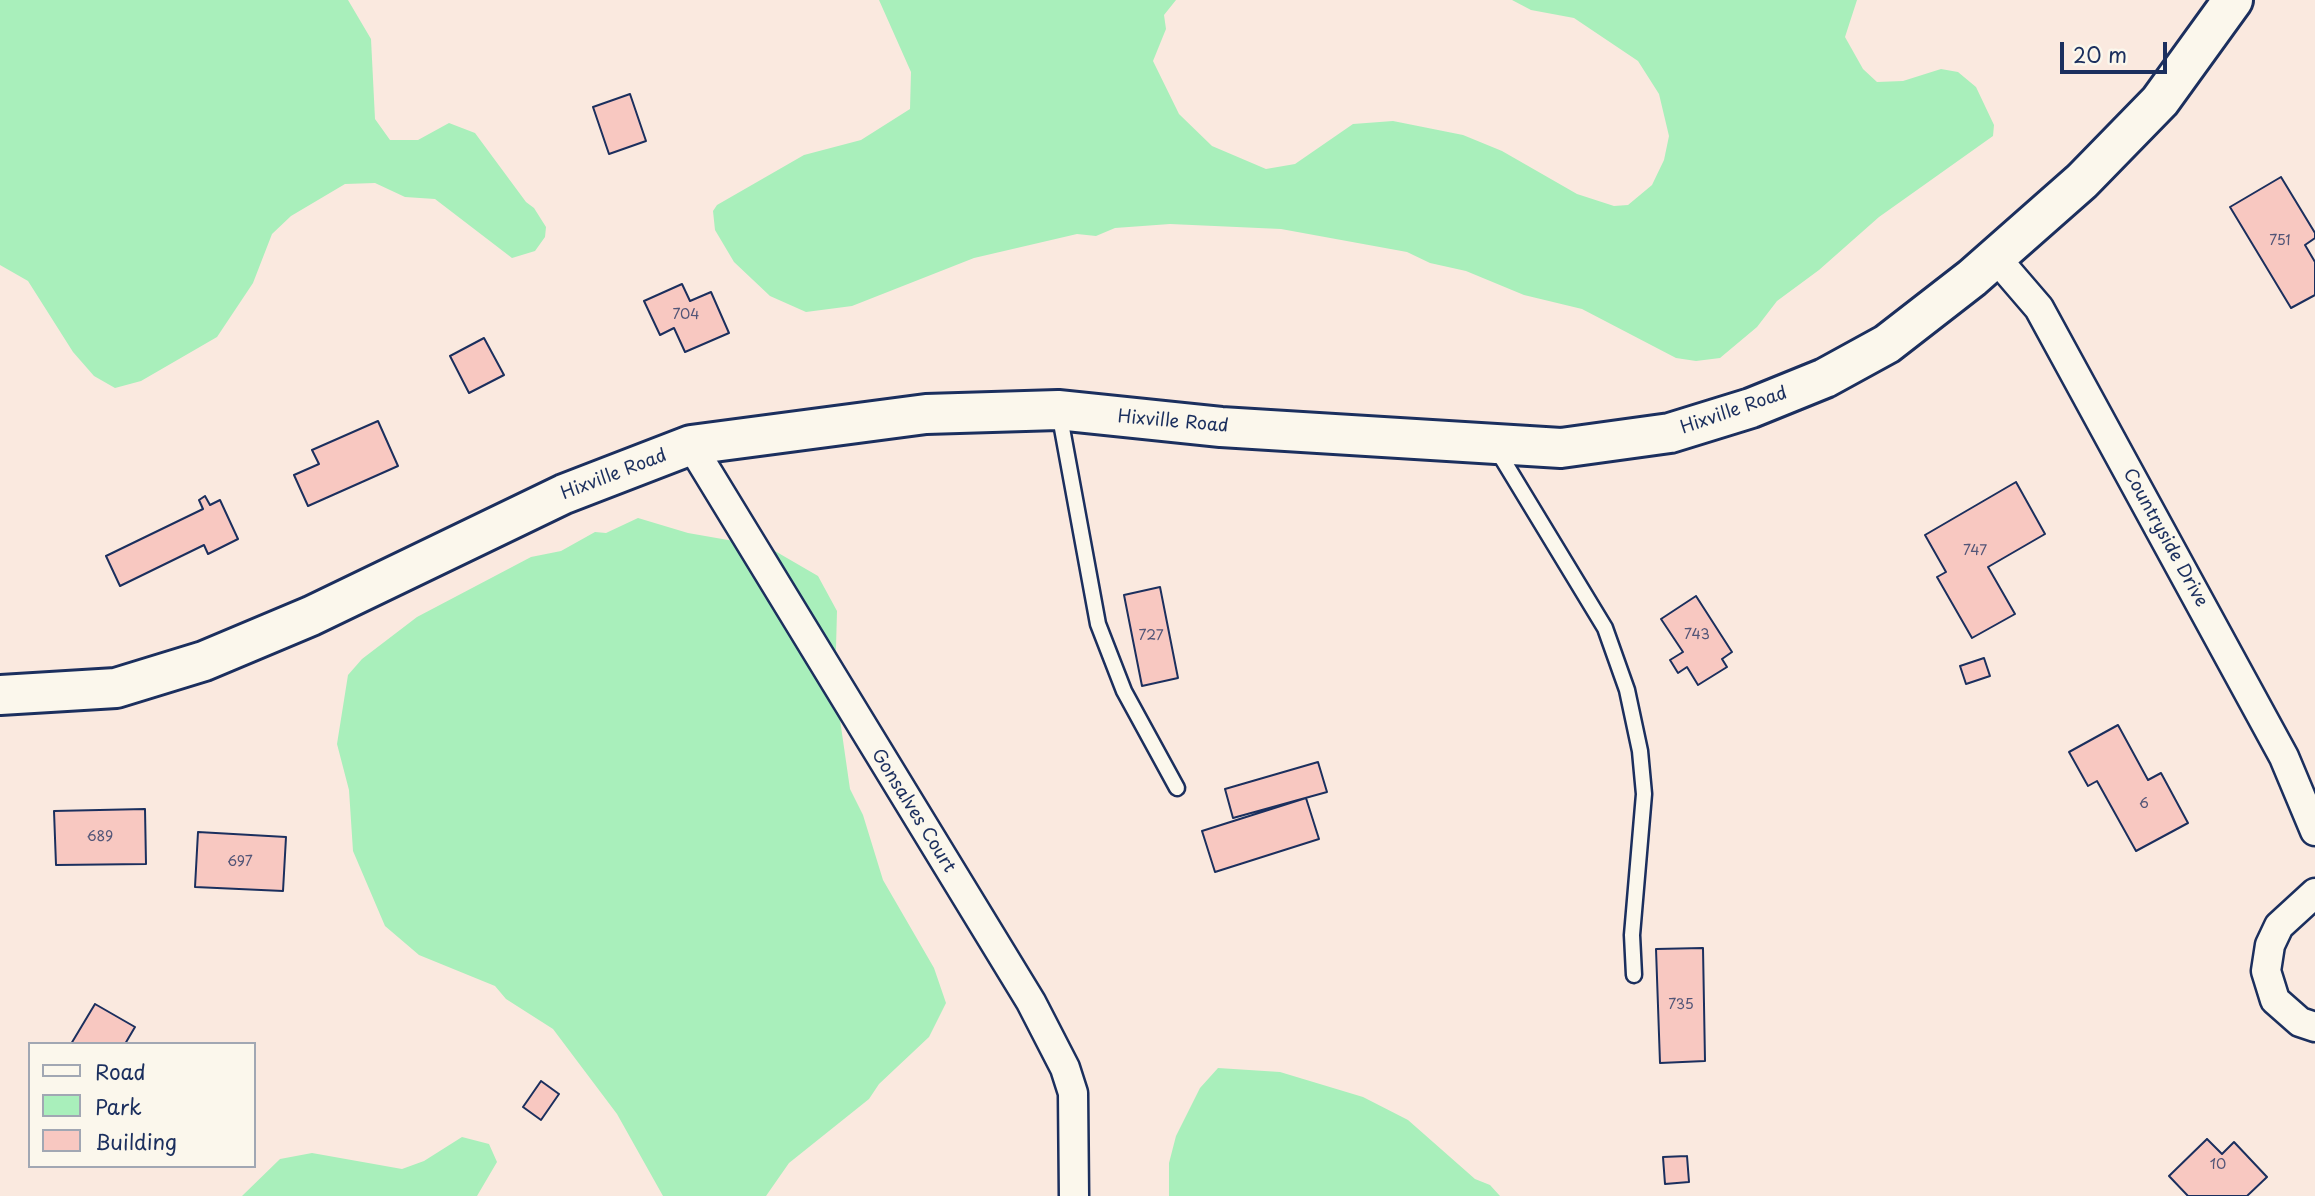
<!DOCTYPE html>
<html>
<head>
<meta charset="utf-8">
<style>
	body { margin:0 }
	#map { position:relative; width:2315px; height:1196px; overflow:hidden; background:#fae9df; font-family:"Playpen Sans",sans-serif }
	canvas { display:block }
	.legend { position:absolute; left:28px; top:1042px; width:228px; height:126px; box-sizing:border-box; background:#fbf7ec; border:2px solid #a1a7b3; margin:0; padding:9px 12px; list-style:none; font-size:21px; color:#1b2f5e }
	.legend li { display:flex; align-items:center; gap:14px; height:35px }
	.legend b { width:35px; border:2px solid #a1a7b3 }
	.scale { position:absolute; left:2060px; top:42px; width:107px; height:32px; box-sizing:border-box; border:4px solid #1b2f5e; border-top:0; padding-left:9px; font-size:21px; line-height:24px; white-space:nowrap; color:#1b2f5e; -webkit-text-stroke:5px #fbf7ec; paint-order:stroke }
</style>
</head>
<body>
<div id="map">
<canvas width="2315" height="1196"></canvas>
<ul class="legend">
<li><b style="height:9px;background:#fbf7ec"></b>Road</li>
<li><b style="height:19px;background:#a9efbb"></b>Park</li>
<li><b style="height:19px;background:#f8c8c1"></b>Building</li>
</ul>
<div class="scale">20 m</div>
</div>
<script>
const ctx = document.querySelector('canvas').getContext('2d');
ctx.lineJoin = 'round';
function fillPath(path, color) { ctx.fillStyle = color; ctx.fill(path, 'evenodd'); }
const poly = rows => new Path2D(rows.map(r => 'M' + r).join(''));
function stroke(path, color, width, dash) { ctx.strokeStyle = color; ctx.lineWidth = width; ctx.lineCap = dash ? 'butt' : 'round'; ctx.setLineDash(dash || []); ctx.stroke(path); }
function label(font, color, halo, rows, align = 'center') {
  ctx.font = font + ' "Playpen Sans",sans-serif'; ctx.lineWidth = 7; ctx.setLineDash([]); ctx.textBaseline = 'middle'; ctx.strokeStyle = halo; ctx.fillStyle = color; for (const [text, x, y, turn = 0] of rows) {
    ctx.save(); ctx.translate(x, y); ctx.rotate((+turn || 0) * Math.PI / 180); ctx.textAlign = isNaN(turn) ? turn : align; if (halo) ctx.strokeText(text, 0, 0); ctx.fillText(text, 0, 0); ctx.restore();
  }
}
const green = poly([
	[0,0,348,0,371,39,375,119,390,140,418,140,449,123,475,133,526,202,534,208,546,227,545,237,535,251,512,258,435,199,405,197,375,183,345,184,291,216,272,234,253,283,217,337,141,381,115,388,94,376,73,352,28,281,0,265],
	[879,0,1176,0,1164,15,1166,29,1153,61,1179,114,1212,146,1266,169,1295,164,1353,124,1393,121,1463,135,1502,151,1577,194,1614,206,1628,205,1652,185,1664,160,1669,136,1659,94,1638,61,1574,18,1531,10,1512,0,1857,0,1845,37,1863,69,1877,82,1903,81,1941,69,1958,72,1976,87,1994,125,1993,136,1879,217,1819,270,1777,301,1757,327,1720,358,1696,361,1676,358,1582,309,1524,295,1466,271,1430,263,1407,252,1281,229,1170,224,1115,228,1096,236,1077,234,974,258,852,306,806,312,770,296,734,262,715,230,713,211,717,205,804,155,861,140,910,109,911,72],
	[638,518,688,533,768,547,818,576,837,611,835,685,850,789,863,815,883,880,934,968,946,1003,929,1037,879,1084,869,1099,789,1163,766,1196,663,1196,617,1114,553,1029,506,999,495,986,419,955,385,926,353,851,349,790,337,744,348,675,362,659,417,617,531,557,561,551,595,532,606,533],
	[1218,1068,1280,1072,1363,1097,1408,1120,1475,1179,1490,1185,1500,1196,1169,1196,1169,1163,1176,1136,1200,1088],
	[462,1137,489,1144,497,1162,477,1196,242,1196,280,1159,312,1153,402,1169,424,1161]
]);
const building = poly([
	[630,94,646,141,609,154,593,107,630,94],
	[2281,177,2315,233,2315,238,2305,245,2315,262,2315,295,2291,308,2230,207,2281,177],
	[682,284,690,301,711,292,729,333,685,352,674,328,660,335,644,301,682,284],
	[484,338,504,375,469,393,450,356,484,338],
	[378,421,398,466,308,506,294,475,319,464,312,450,378,421],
	[2016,482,2045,534,1988,567,2015,614,1972,638,1937,577,1946,572,1925,535,2016,482],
	[205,496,210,505,220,500,238,539,208,554,204,545,120,586,106,556,203,509,199,500,205,496],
	[1160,587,1178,678,1142,686,1124,595,1160,587],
	[1696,596,1732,652,1722,659,1727,667,1698,685,1687,667,1678,673,1670,660,1683,652,1661,619,1696,596],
	[1984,658,1990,676,1966,684,1960,666,1984,658],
	[2118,725,2148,780,2161,773,2188,823,2136,851,2097,781,2088,786,2069,752,2118,725],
	[1318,762,1327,792,1233,818,1225,789,1318,762],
	[1306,798,1319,839,1215,872,1202,831,1306,798],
	[145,809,146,864,56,865,54,811,145,809],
	[198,832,286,837,283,891,195,887,198,832],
	[1703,948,1705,1061,1660,1063,1656,949,1703,948],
	[95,1004,135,1027,125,1044,71,1044,95,1004],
	[541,1081,559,1094,541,1120,523,1107,541,1081],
	[2207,1139,2222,1154,2234,1142,2267,1177,2247,1196,2188,1196,2169,1176,2207,1139],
	[1687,1156,1689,1182,1665,1184,1663,1157,1687,1156]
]);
const lane = poly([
	[1059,412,1098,624,1124,691,1177,788],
	[1497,450,1605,628,1627,690,1640,751,1644,794,1632,935,1634,975]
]);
const street = poly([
	[1996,258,2039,308,2284,757,2315,831],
	[691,445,1031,1002,1065,1068,1073,1093,1074,1196],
	[2315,893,2279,926,2270,945,2266,971,2275,1000,2300,1022,2315,1027]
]);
const secondary = poly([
	[0,695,116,688,204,661,311,616,564,494,691,445,926,414,1058,410,1221,427,1561,448,1670,433,1751,408,1825,378,1887,344,1972,278,2082,181,2160,101,2233,0]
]);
const numberNames = [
	["751",2280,241],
	["704",686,315],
	["747",1975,551],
	["743",1697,635],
	["727",1151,636],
	["6",2144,804],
	["689",100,837],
	["697",240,862],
	["735",1681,1005],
	["10",2218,1165]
];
const streetNames = [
	["Hixville Road",1734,411,-19],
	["Hixville Road",1173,422,5],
	["Hixville Road",614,475,-21],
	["Countryside Drive",2165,538,61],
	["Gonsalves Court",913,811,58]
];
fillPath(green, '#a9efbb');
fillPath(building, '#f8c8c1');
stroke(building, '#1b2f5e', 2);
stroke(lane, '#1b2f5e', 19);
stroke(street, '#1b2f5e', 33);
stroke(secondary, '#1b2f5e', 44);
stroke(lane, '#fbf7ec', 14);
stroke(street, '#fbf7ec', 28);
stroke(secondary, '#fbf7ec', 38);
label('14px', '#525577', null, numberNames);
label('18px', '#1b2f5e', '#fbf7ec', streetNames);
</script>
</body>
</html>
